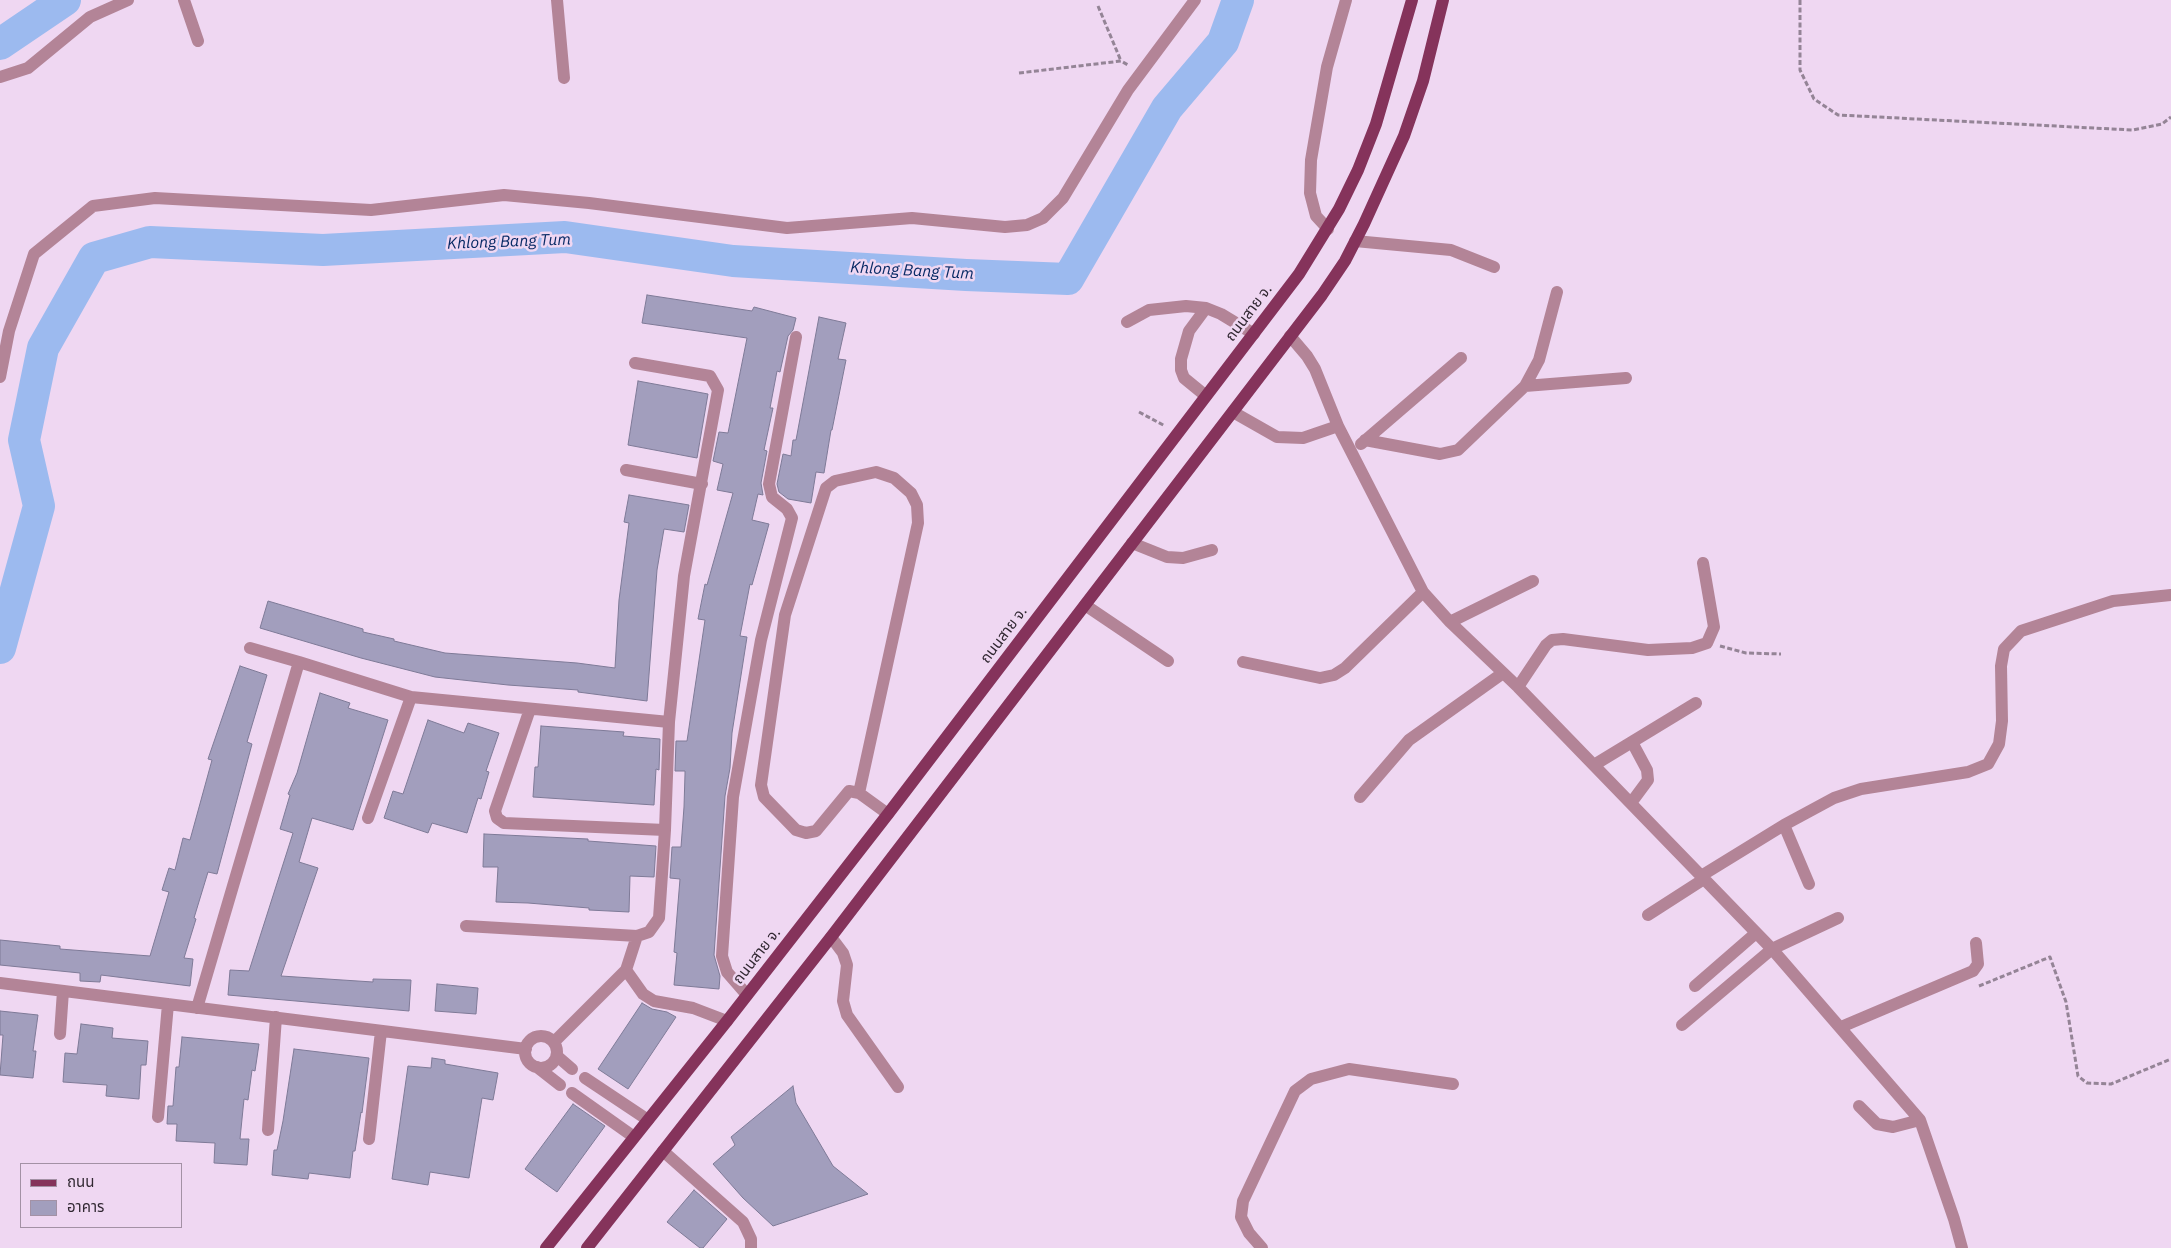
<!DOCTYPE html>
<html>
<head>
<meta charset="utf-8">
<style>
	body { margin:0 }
	#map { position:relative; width:2171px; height:1248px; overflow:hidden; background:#efd7f2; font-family:"IBM Plex Sans","Noto Sans Thai",sans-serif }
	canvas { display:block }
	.legend { position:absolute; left:20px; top:1163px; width:162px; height:65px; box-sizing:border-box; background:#efd7f2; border:1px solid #a391a5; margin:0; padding:6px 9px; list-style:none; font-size:15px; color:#312832 }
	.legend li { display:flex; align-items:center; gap:10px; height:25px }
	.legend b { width:25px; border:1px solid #a391a5 }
</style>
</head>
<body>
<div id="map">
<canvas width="2171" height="1248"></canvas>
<ul class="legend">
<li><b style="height:6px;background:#85335b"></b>ถนน</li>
<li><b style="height:14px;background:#a29ebd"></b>อาคาร</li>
</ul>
</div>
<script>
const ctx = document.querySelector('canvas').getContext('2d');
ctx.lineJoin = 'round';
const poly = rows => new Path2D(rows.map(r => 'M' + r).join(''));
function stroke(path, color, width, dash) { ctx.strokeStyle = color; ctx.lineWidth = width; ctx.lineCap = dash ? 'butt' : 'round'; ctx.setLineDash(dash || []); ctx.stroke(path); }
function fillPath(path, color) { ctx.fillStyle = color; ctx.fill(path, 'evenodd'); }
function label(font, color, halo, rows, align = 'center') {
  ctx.font = font + ' "IBM Plex Sans","Noto Sans Thai",sans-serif'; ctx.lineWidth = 5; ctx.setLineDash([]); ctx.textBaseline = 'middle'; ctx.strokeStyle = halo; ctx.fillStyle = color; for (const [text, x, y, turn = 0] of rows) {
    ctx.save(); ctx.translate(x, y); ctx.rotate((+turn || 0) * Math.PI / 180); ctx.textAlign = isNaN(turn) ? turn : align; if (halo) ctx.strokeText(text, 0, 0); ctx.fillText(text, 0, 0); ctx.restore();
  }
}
const river = poly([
	[0,44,65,0],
	[0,648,39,506,24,440,43,348,94,258,150,242,323,250,565,237,733,261,966,275,1068,279,1167,108,1223,42,1238,0]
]);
const building = poly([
	[647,295,752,311,754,307,796,318,793,330,788,336,780,372,777,371,770,408,773,408,764,450,767,451,761,483,763,495,758,494,752,520,769,524,752,585,750,584,740,636,747,637,732,733,730,768,725,796,714,955,720,976,719,989,674,985,677,953,674,952,680,879,670,878,672,847,681,847,684,807,685,774,685,771,675,771,676,741,687,741,705,620,698,619,705,584,707,585,733,493,717,490,723,464,713,461,719,432,728,433,747,338,642,323,647,295],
	[819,317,846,323,838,359,846,360,832,430,831,430,824,473,816,472,811,503,788,499,779,492,777,484,783,454,791,456,793,440,796,440,819,317],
	[638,381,708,394,697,458,628,445,638,381],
	[629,495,689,505,684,532,664,529,657,570,647,701,578,692,578,690,508,685,435,677,361,658,260,628,268,601,363,629,363,632,394,639,394,641,445,653,577,663,615,668,619,600,629,523,624,522,629,495],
	[240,666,267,675,247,742,252,744,217,874,208,872,194,918,196,919,184,958,193,959,190,986,101,975,100,982,80,981,80,973,0,965,0,940,60,946,60,949,150,956,169,892,162,890,169,868,175,870,183,838,190,840,212,760,208,759,240,666],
	[320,693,350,703,348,708,388,720,353,830,312,818,299,862,318,868,281,976,373,982,373,979,411,980,409,1011,228,995,230,970,249,971,293,833,280,829,290,795,288,794,297,773,320,693],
	[428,720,464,733,468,723,499,733,486,771,489,772,481,799,478,798,467,833,432,823,428,833,384,818,393,791,403,794,428,720],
	[541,726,624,732,623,736,660,739,659,770,656,769,654,805,533,797,535,767,538,767,541,726],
	[484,834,588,839,588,841,656,846,654,877,630,876,629,912,589,910,589,908,528,903,496,902,498,867,483,867,484,834],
	[437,984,478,988,476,1014,435,1011,437,984],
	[642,1003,652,1009,667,1012,676,1017,628,1089,598,1069,642,1003],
	[0,1011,38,1015,33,1051,36,1051,33,1078,0,1075,3,1035,0,1035,0,1011],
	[81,1024,113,1028,112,1038,148,1041,146,1065,141,1065,139,1099,106,1096,107,1085,63,1082,65,1053,77,1054,81,1024],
	[182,1037,259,1044,255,1071,252,1070,248,1100,244,1099,240,1139,249,1139,247,1165,214,1163,215,1143,176,1141,177,1124,167,1124,168,1106,173,1106,176,1067,179,1067,182,1037],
	[294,1049,369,1058,362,1113,361,1112,355,1151,353,1151,350,1178,309,1173,308,1179,272,1175,274,1150,277,1150,283,1121,294,1049],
	[432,1058,445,1060,445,1064,498,1073,493,1100,482,1098,469,1178,430,1172,428,1185,392,1179,408,1066,431,1068,432,1058],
	[793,1086,796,1103,833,1166,868,1194,773,1226,743,1198,713,1164,735,1145,731,1137,793,1086],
	[573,1104,605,1126,557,1192,525,1169,573,1104],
	[694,1190,727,1219,703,1248,700,1248,667,1222,694,1190]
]);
const path = poly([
	[1800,0,1800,70,1814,99,1838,115,2133,130,2162,124,2171,117],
	[1098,6,1121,61],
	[1019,73,1121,61,1128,65],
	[1139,412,1165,426],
	[1720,646,1746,653,1781,654],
	[1979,986,2050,957,2066,1002,2078,1076,2087,1083,2111,1084,2171,1059]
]);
const minor = poly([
	[184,0,198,41],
	[557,0,564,78],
	[0,77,28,68,90,17,128,0],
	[1328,229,1316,216,1310,193,1311,160,1327,67,1346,0],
	[1355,241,1451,250,1494,267],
	[1127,322,1149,310,1186,306,1206,308,1221,314,1254,334],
	[1290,336,1307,356,1315,369,1338,426,1423,592,1450,622,1518,687,1772,949,1920,1120,1954,1219,1962,1248],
	[0,377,9,331,34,254,93,206,155,198,371,210,504,195,589,203,787,228,912,218,1005,227,1027,225,1043,218,1063,198,1128,90,1195,0],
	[1525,386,1626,378],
	[1206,396,1184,378,1181,370,1181,359,1189,331,1206,308],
	[1233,412,1277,437,1303,438,1338,426],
	[1365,440,1440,454,1458,450,1525,386,1539,360,1557,292],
	[1361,444,1461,358],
	[626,470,702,484],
	[1132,543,1167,557,1183,558,1212,550],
	[1085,605,1168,661],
	[1450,622,1533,581],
	[250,648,299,662],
	[1243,662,1320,678,1334,675,1345,668,1423,592],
	[1518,687,1546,645,1552,640,1563,639,1648,650,1692,648,1707,643,1714,627,1703,563],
	[530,709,495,811,497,818,504,823,665,830],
	[1594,765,1696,703],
	[859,793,918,523,917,505,911,493,894,478,876,472,835,481,826,488,785,615,761,785,764,797,796,830,806,833,816,831,849,791,859,793,888,814],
	[1360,797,1409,740,1503,673],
	[1631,803,1648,780,1647,770,1632,742],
	[368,818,411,697],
	[1784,825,1809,884],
	[1701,876,1784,825,1834,798,1861,789,1968,772,1988,764,1999,744,2002,721,2001,666,2004,649,2021,631,2113,601,2171,595],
	[1648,915,1704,879],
	[466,926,637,936,649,932,659,918,665,830,669,722,684,576,718,390,710,376,635,363],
	[831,937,843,953,847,965,843,1001,847,1015,898,1087],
	[626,970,643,994,654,1001,693,1008,727,1021],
	[0,983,526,1049],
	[1695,986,1756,933],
	[747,995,727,972,722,956,733,797,761,640,792,518,787,509,772,497,769,484,796,337],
	[197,1008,299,662,411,697,669,722],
	[1682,1025,1772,949,1838,918],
	[1841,1027,1973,971,1978,964,1976,943],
	[60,1034,63,991],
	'525 1052a16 16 0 1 1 32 0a16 16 0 1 1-32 0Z',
	[554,1042,626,970,637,936],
	[557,1056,572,1069],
	[537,1067,560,1085],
	[585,1078,648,1120],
	[572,1093,634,1137],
	[1859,1106,1877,1124,1893,1127,1920,1120],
	[158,1117,168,1004],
	[268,1130,276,1017],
	[369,1139,381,1031],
	[663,1151,743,1222,751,1239,751,1248],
	[1262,1248,1249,1233,1241,1217,1243,1201,1295,1091,1311,1079,1349,1069,1453,1084]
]);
const major = poly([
	[546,1248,727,1021,888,814,1299,274,1339,209,1358,170,1376,124,1412,0],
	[587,1248,831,937,1322,295,1345,261,1364,224,1404,136,1423,81,1443,0]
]);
const streetNames = [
	["ถนนสาย จ.",1249,313,-53],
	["ถนนสาย จ.",1004,635,-53],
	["ถนนสาย จ.",757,956,-52]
];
const waterNames = [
	["Khlong Bang Tum",509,242,-2],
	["Khlong Bang Tum",912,271,3]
];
stroke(river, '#9cbaef', 32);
fillPath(building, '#a29ebd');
stroke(building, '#7e7a97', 1);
stroke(path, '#948496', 3, [5, 2.5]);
stroke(minor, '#b38497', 12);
stroke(major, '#85335b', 12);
label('15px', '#312832', '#efd7f2', streetNames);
label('italic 16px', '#082a65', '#efd7f2', waterNames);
</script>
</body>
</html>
